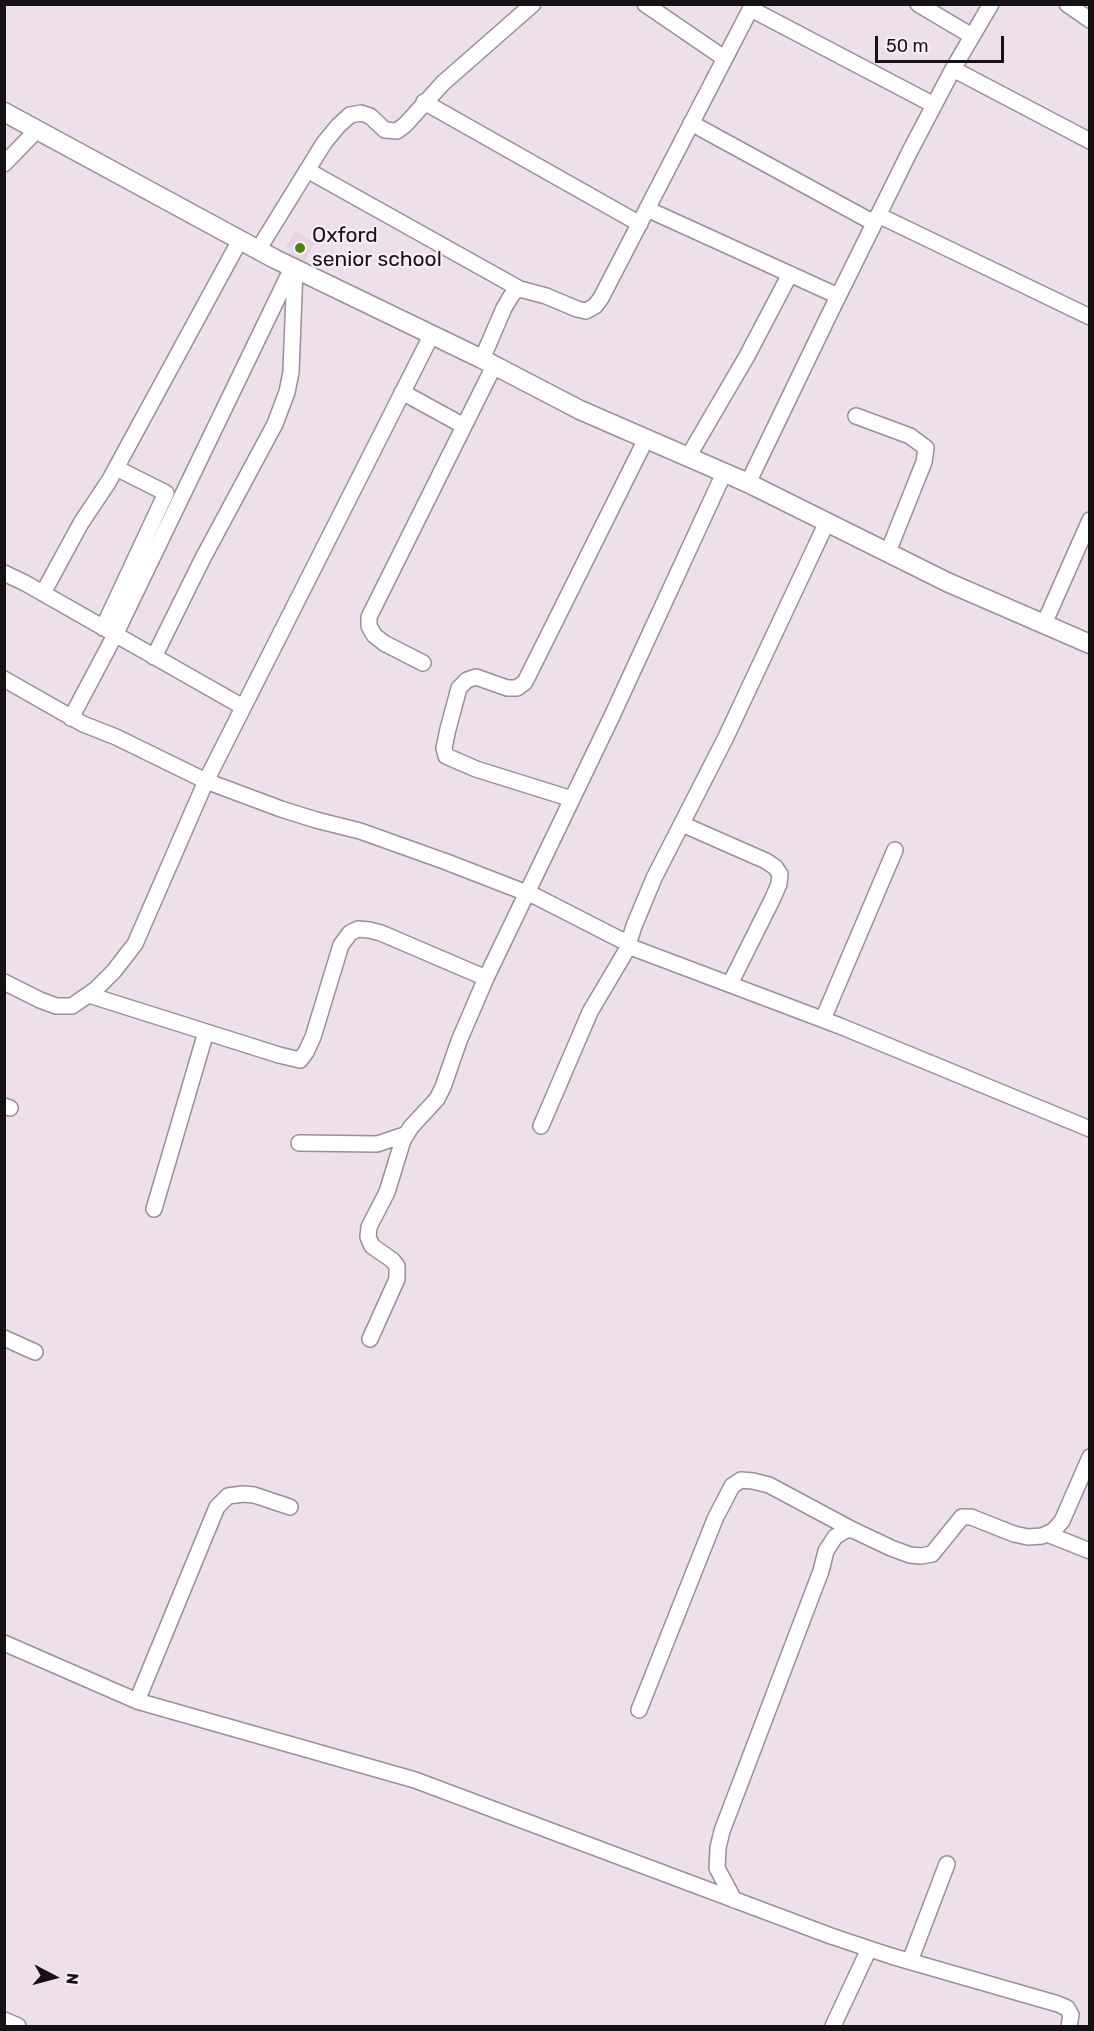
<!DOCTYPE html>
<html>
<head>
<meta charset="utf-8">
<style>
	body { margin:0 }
	#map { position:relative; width:1094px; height:2031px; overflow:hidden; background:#eee0eb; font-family:Rubik,sans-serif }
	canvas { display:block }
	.frame { position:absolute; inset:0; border:6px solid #151115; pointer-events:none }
	.north { position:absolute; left:24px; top:1947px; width:60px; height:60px; -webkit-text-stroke:4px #fbeef9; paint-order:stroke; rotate:96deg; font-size:16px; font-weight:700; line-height:24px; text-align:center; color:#151115 }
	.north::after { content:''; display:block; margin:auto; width:21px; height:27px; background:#151115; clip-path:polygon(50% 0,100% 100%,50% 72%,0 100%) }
	.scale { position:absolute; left:875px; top:36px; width:129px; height:27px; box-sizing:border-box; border:3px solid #151115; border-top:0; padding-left:8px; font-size:18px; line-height:21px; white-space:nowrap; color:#151115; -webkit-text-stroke:4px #fbeef9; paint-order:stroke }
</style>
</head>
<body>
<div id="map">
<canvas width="1094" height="2031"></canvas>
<div class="frame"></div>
<div class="north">N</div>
<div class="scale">50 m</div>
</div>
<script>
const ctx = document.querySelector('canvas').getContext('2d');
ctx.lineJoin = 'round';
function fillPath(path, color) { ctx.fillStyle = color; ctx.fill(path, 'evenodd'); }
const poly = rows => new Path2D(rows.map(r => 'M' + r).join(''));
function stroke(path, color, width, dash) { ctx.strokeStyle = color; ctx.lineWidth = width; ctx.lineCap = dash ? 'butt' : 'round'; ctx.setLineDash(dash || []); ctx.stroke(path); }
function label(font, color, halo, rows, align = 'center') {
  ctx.font = font + ' Rubik,sans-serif'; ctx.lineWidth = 4.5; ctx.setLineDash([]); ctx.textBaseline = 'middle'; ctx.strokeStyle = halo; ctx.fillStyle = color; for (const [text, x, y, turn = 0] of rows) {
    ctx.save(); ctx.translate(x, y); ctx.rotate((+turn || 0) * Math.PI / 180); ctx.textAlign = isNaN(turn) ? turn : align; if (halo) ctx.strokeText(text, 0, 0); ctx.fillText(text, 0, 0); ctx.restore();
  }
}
const built = poly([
	[295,231,315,243,301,267,286,258,291,250,286,247]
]);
const minor = poly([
	[645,4,724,58],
	[918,4,972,36],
	[1067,4,1090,20],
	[751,9,934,105],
	[953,69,1090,141],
	[424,102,640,224],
	[691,123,874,223],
	[4,164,37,130],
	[307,170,520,289],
	[647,209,838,296],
	[878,215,1090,317],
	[258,250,324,143,338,126,350,115,361,113,370,116,385,130,397,131,405,125,443,83,533,4],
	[482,359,504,308,513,293,520,289,546,296,577,309,586,311,595,306,601,298,753,4],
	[402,392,464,426],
	[856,416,910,436,926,448,924,462,888,552],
	[688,457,747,356,790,274],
	[748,483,828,317,910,151,953,69,991,4],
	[4,573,25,583,243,707],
	[43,593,81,523,109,481,240,240],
	[1044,624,1090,520],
	[103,628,166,493,116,468],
	[154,657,203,558,275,424,287,392,291,372,295,269],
	[423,663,384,643,374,635,369,626,369,617,494,366],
	[4,679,83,724,116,737,206,781,281,809,316,820,360,831,444,861,537,897,621,940,630,939],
	[71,718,115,635,292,268],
	[572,799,476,769,446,756,444,748,448,729,459,688,467,680,476,677,507,688,517,688,525,682,646,439],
	[682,824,766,861,775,867,780,874,779,884,772,900,730,984],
	[628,946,840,1026,1090,1129],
	[4,982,40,1000,56,1006,72,1006,95,990,114,971,135,944,206,781,431,336],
	[89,995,279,1055,300,1060,306,1052,313,1037,341,945,350,933,358,929,369,930,381,933,486,978],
	[823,1019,895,850],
	[4,1106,10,1108],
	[541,1126,590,1012,626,951,634,926,654,878,726,737,827,522],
	[299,1143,377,1144,407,1134],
	[154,1209,206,1032],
	[4,1338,35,1352],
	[370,1339,397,1279,397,1266,392,1260,372,1246,368,1237,369,1227,387,1192,403,1140,411,1127,437,1099,443,1087,459,1041,486,978,612,716,724,473],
	[1047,1534,1090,1551],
	[4,1643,137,1701,415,1780,831,1936,891,1956,1058,2004,1067,2008,1071,2015,1069,2026],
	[137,1701,217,1507,228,1496,243,1494,254,1495,290,1507],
	[639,1710,715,1519,732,1486,741,1480,753,1481,769,1485,853,1530],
	[734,1900,717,1868,718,1848,722,1831,821,1571,826,1551,835,1537,846,1530,853,1530,891,1548,910,1555,921,1556,932,1554,962,1517,971,1517,1014,1534,1028,1537,1042,1536,1053,1531,1062,1521,1090,1457],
	[910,1961,947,1864],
	[4,2020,18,2026],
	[833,2026,869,1949]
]);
const tertiary = poly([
	[4,112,275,259,482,359,580,410,748,483,947,582,1090,644]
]);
const markers = [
	[300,248,6,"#4c8116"]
];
const poiNames = [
	["Oxford",312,236],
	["senior school",312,260]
];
fillPath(built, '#e7d3e3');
stroke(minor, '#9b8e98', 18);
stroke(tertiary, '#9b8e98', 21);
stroke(minor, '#fff', 15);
stroke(tertiary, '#fff', 18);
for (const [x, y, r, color] of markers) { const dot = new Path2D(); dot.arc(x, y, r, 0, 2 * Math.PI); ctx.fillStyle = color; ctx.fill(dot); stroke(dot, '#fbeef9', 2); }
label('21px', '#151115', '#fbeef9', poiNames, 'left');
</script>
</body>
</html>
